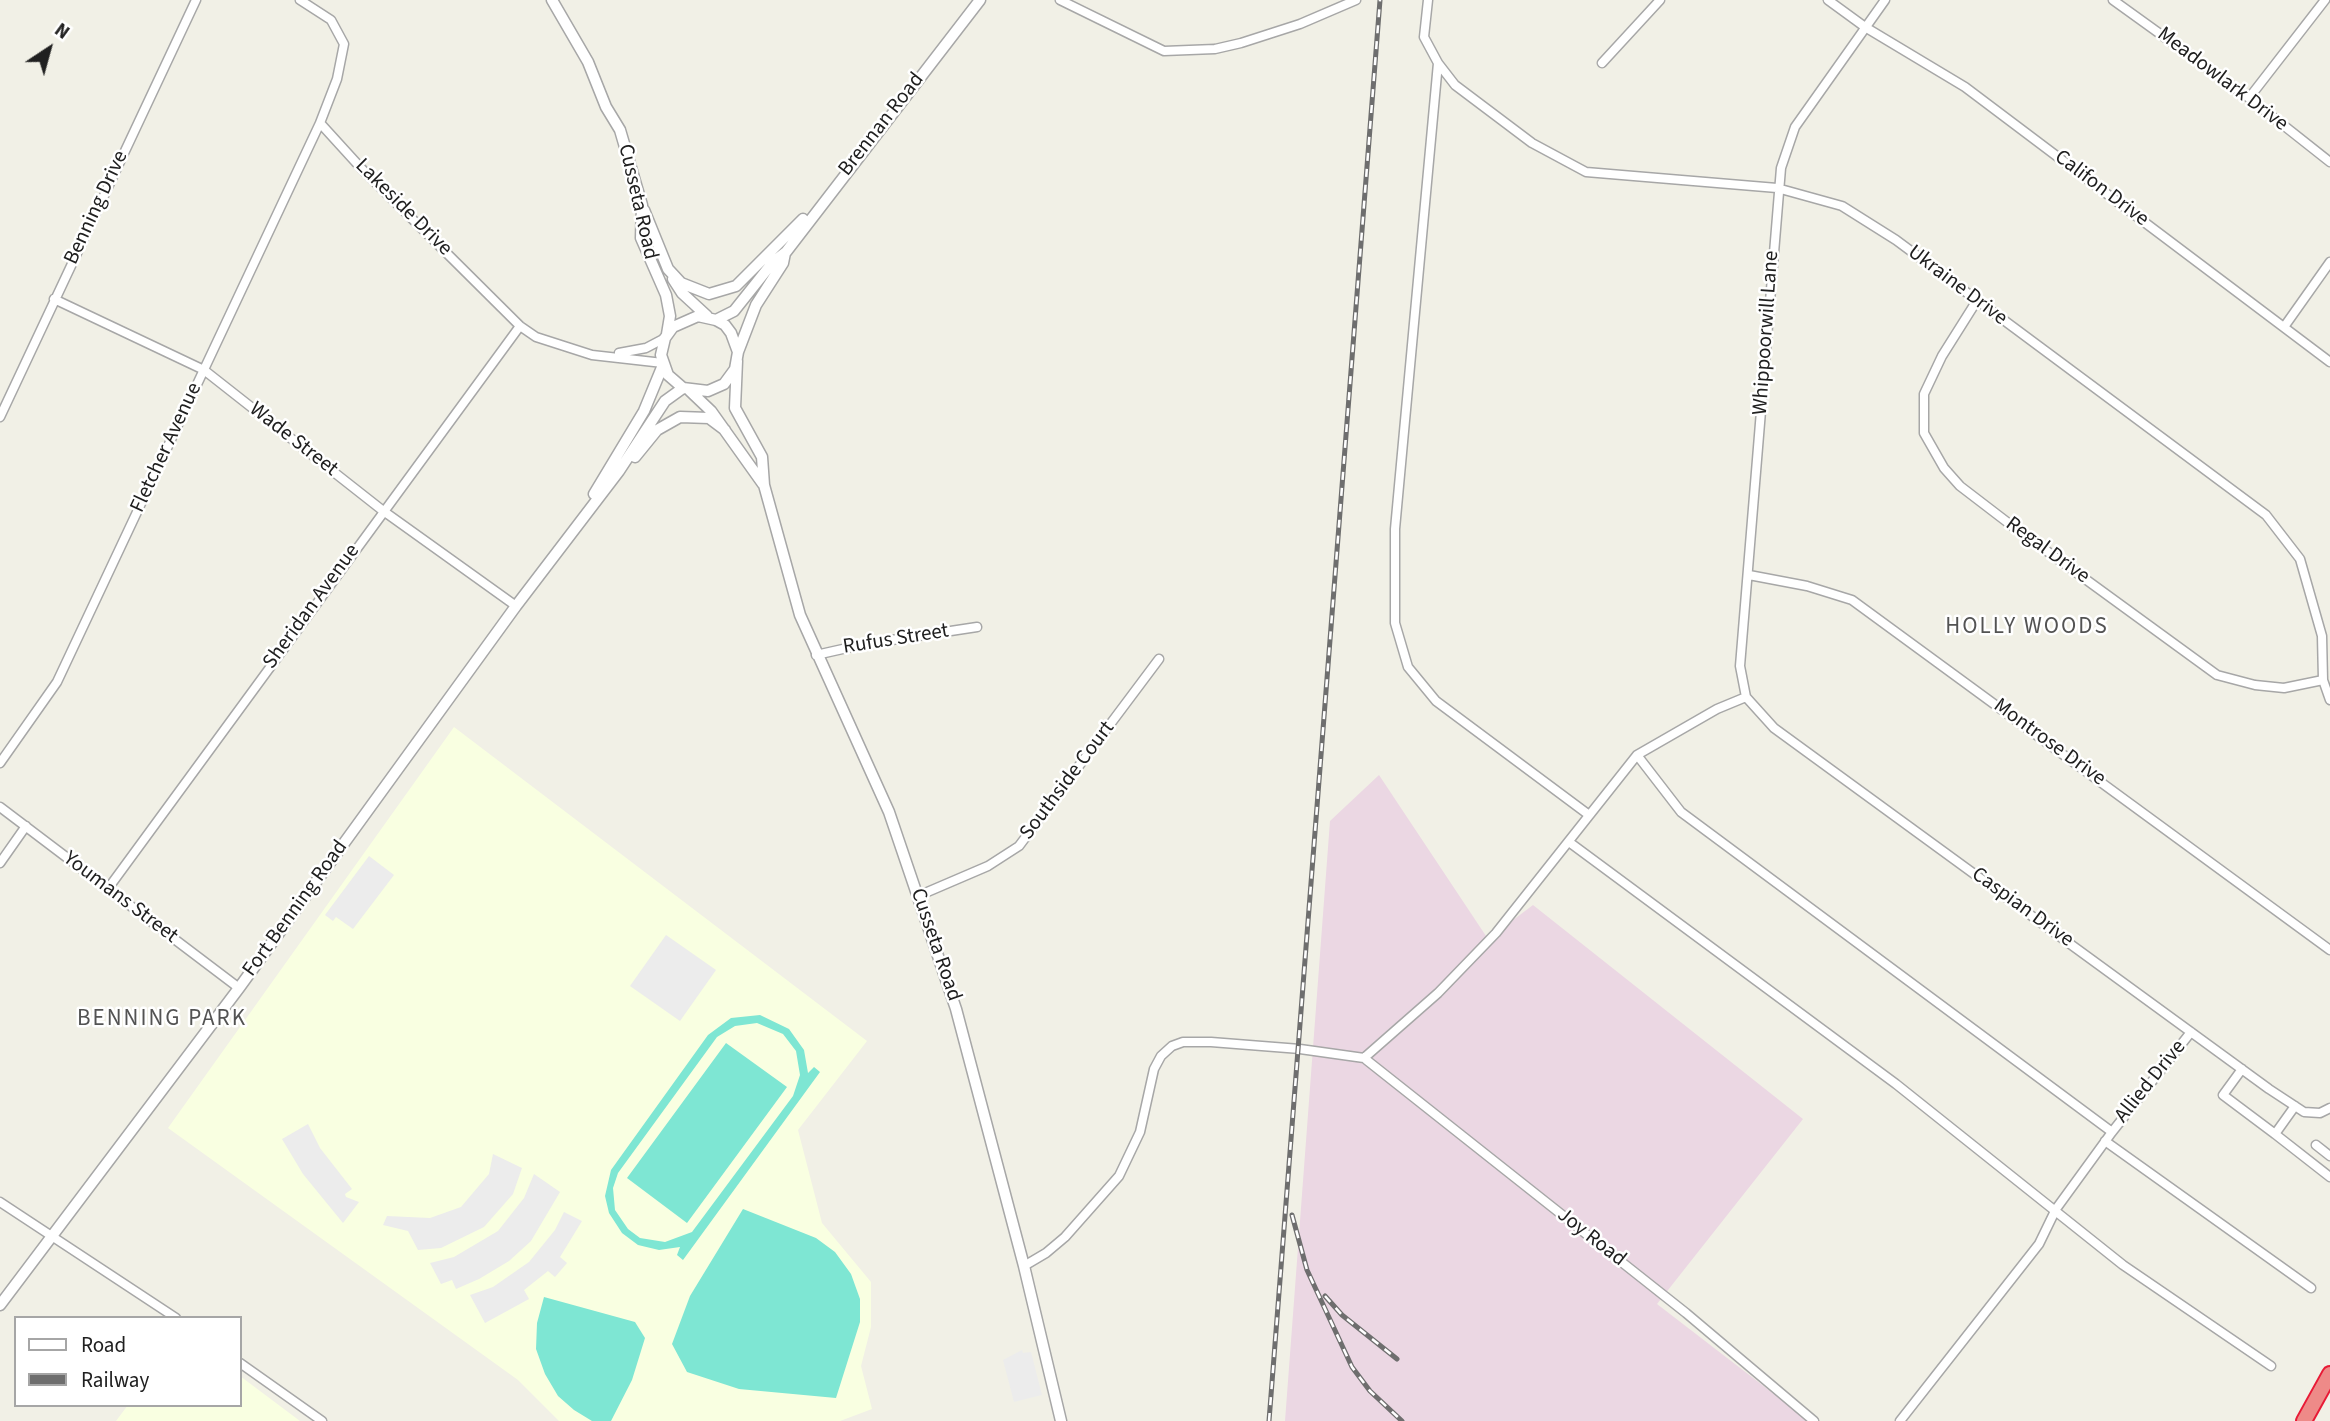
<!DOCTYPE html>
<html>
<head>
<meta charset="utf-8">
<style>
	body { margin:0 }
	#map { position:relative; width:2330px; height:1421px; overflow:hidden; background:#f1f0e6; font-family:"Source Sans 3",sans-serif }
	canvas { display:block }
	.legend { position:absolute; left:14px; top:1316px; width:228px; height:91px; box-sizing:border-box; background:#fff; border:2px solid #a6a6a6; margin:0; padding:9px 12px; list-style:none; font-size:21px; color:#202020 }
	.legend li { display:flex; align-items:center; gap:14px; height:35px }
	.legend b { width:35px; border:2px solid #a6a6a6 }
	.north { position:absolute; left:14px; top:14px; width:70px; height:70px; -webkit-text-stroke:5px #fff; paint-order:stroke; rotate:36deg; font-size:19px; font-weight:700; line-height:28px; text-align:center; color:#202020 }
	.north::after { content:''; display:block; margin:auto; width:24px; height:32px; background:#202020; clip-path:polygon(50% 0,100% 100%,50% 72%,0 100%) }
</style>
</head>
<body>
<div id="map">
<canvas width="2330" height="1421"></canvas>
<ul class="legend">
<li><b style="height:9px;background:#fff"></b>Road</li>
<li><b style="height:9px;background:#6e6e6e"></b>Railway</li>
</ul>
<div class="north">N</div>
</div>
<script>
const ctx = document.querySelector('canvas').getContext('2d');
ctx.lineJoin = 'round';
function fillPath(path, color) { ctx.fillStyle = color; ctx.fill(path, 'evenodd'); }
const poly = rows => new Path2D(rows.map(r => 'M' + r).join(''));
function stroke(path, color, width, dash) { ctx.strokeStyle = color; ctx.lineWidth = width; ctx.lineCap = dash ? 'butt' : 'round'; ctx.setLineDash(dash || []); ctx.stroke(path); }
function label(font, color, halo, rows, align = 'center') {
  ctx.font = font + ' "Source Sans 3",sans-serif'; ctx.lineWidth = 5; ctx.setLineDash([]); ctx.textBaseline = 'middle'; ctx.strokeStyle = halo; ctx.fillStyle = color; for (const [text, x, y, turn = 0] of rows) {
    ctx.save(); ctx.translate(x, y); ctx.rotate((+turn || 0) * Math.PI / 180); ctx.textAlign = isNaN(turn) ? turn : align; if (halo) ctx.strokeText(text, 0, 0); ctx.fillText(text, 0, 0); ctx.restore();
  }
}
const industrial = poly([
	[1379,775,1488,939,1533,905,1803,1119,1657,1304,1809,1421,1285,1421,1330,821]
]);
const education = poly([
	[454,727,867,1041,798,1130,822,1223,871,1282,871,1327,861,1366,872,1409,840,1421,559,1421,518,1380,168,1128],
	[240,1376,300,1421,116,1421,128,1405,240,1405]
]);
const pitch = poly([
	[760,1015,789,1029,804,1050,808,1073,814,1067,820,1072,683,1260,677,1255,680,1247,659,1250,638,1245,622,1233,609,1213,605,1196,611,1170,708,1035,731,1018],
	[757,1023,783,1034,796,1051,800,1075,793,1096,692,1232,665,1242,640,1238,628,1229,615,1210,613,1188,618,1173,717,1037,735,1026],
	[726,1043,787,1087,687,1223,627,1178],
	[743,1209,816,1238,835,1252,851,1274,860,1299,860,1322,836,1398,739,1389,687,1372,672,1344,690,1296],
	[544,1297,635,1322,645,1338,632,1380,611,1421,592,1421,574,1410,558,1396,545,1374,536,1349,537,1323]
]);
const parking = poly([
	[369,856,394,875,353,929,336,917,333,921,325,915],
	[666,935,716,970,680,1021,630,986],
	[308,1124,320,1148,352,1189,345,1194,346,1197,359,1202,343,1223,303,1174,282,1139],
	[493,1154,522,1168,513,1194,484,1227,441,1248,418,1250,408,1231,383,1225,387,1216,430,1218,461,1207,489,1174],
	[534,1174,560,1192,531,1241,509,1261,479,1279,456,1289,452,1280,441,1284,430,1263,454,1257,498,1231,524,1198],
	[564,1212,582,1221,560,1257,567,1263,555,1277,548,1271,524,1290,529,1299,485,1323,470,1295,493,1287,529,1262,555,1230],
	[1022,1350,1023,1353,1031,1352,1042,1395,1014,1402,1003,1360]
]);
const minor = poly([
	[300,0,331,20,344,44,337,79,320,123,361,168,520,326,536,337,592,355,663,363],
	[1060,0,1164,51,1215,49,1241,43,1300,24,1356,0],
	[1428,0,1424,37,1438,63,1395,529,1395,623,1408,667,1436,701,1589,815],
	[1828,0,1865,27,1965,87,2330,362],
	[2113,0,2249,98,2330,162],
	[1438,63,1455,85,1532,143,1586,172,1777,188,1842,206,1896,240,2266,515,2300,559,2322,636,2323,680,2330,700],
	[1602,63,1660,0],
	[2249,98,2325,0],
	[54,299,204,370,382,510,516,606],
	[1976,302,1942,356,1924,394,1924,433,1944,468,1960,486,2007,522,2217,675,2255,685,2284,688,2323,680],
	[2284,327,2330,262],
	[619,353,646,348,665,338],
	[0,417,196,0],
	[1749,575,1807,586,1852,600,2330,950],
	[816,655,865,644,977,627],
	[1746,697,1740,666,1781,168,1795,127,1885,0],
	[1746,697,1774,728,2269,1089,2304,1112,2320,1113,2330,1108],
	[1637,755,1681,812,2112,1132],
	[0,763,57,682,320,123],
	[0,807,239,988],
	[1569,842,1896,1084,2123,1265,2271,1366],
	[0,863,26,826],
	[107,890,520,326],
	[918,896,988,866,1019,846,1159,659],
	[1364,1058,1438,993,1496,933,1637,755,1717,709,1746,697],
	[2242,1069,2223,1095,2275,1134,2295,1106],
	[2275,1134,2330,1177],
	[2105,1141,2311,1288],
	[2316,1145,2330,1156],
	[0,1202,176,1318],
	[1024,1266,1046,1253,1065,1237,1119,1176,1140,1132,1154,1069,1161,1056,1172,1046,1183,1042,1211,1042,1300,1049,1364,1058,1686,1313,1814,1421],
	[240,1363,322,1421],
	[1900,1421,2039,1244,2056,1209,2112,1132,2191,1032]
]);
const tertiary = poly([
	[552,0,588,62,606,107,620,130,642,205,641,238,666,295,670,316,667,334],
	[644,210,668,269,681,283,709,294,736,286,803,219],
	[673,279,682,293,707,316],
	[716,320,734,311,773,262,786,252,980,0],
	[738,352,731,333,725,325,716,320,698,316,673,327,665,338,661,355,668,375,683,388,708,391,724,384,735,369,738,352,756,305,783,263,785,253],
	[737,361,735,408,762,457,764,485,800,615,889,812,956,1009,1024,1266,1061,1421],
	[690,391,711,411,763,484],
	[635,457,657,430,680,417,709,418,725,430],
	[594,494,644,411,663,365],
	[0,1305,239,988,516,606,619,471,665,401,683,388]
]);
const motorway = poly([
	[2304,1421,2330,1374]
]);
const rail = poly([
	[1292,1215,1307,1270,1352,1367,1370,1391,1402,1421],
	[1325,1296,1342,1315,1397,1359],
	[1269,1421,1380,0]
]);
const streetNames = [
	["Meadowlark Drive",2222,80,37],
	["Brennan Road",882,125,-52],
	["Califon Drive",2101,189,37],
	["Cusseta Road",637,202,77],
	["Benning Drive",97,208,-65],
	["Lakeside Drive",403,208,45],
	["Ukraine Drive",1957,286,37],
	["Whippoorwill Lane",1767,333,-86],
	["Wade Street",293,440,38],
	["Fletcher Avenue",167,448,-65],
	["Regal Drive",2047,551,36],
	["Sheridan Avenue",312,607,-54],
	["Rufus Street",896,640,-9],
	["Montrose Drive",2049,743,36],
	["Southside Court",1068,781,-53],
	["Youmans Street",120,898,37],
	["Caspian Drive",2022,908,36],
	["Fort Benning Road",296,909,-54],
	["Cusseta Road",935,945,71],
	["Allied Drive",2151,1082,-51],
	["Joy Road",1591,1238,38]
];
const neighbourhoodNames = [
	["HOLLY WOODS",2027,628],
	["BENNING PARK",162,1020]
];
fillPath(industrial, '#ebd7e3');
fillPath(education, '#f9ffe1');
fillPath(pitch, '#7ee6d3');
fillPath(parking, '#ececec');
stroke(minor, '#a7a7a7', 11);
stroke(tertiary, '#a7a7a7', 13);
stroke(motorway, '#e81a36', 18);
stroke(minor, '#fff', 8);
stroke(tertiary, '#fff', 10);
stroke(motorway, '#ee8a88', 14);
stroke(rail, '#6e6e6e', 5);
stroke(rail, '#fff', 2.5, [8]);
label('21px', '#202020', '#fff', streetNames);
ctx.letterSpacing = '2px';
label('23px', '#535353', '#fff', neighbourhoodNames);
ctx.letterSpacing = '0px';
</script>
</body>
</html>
